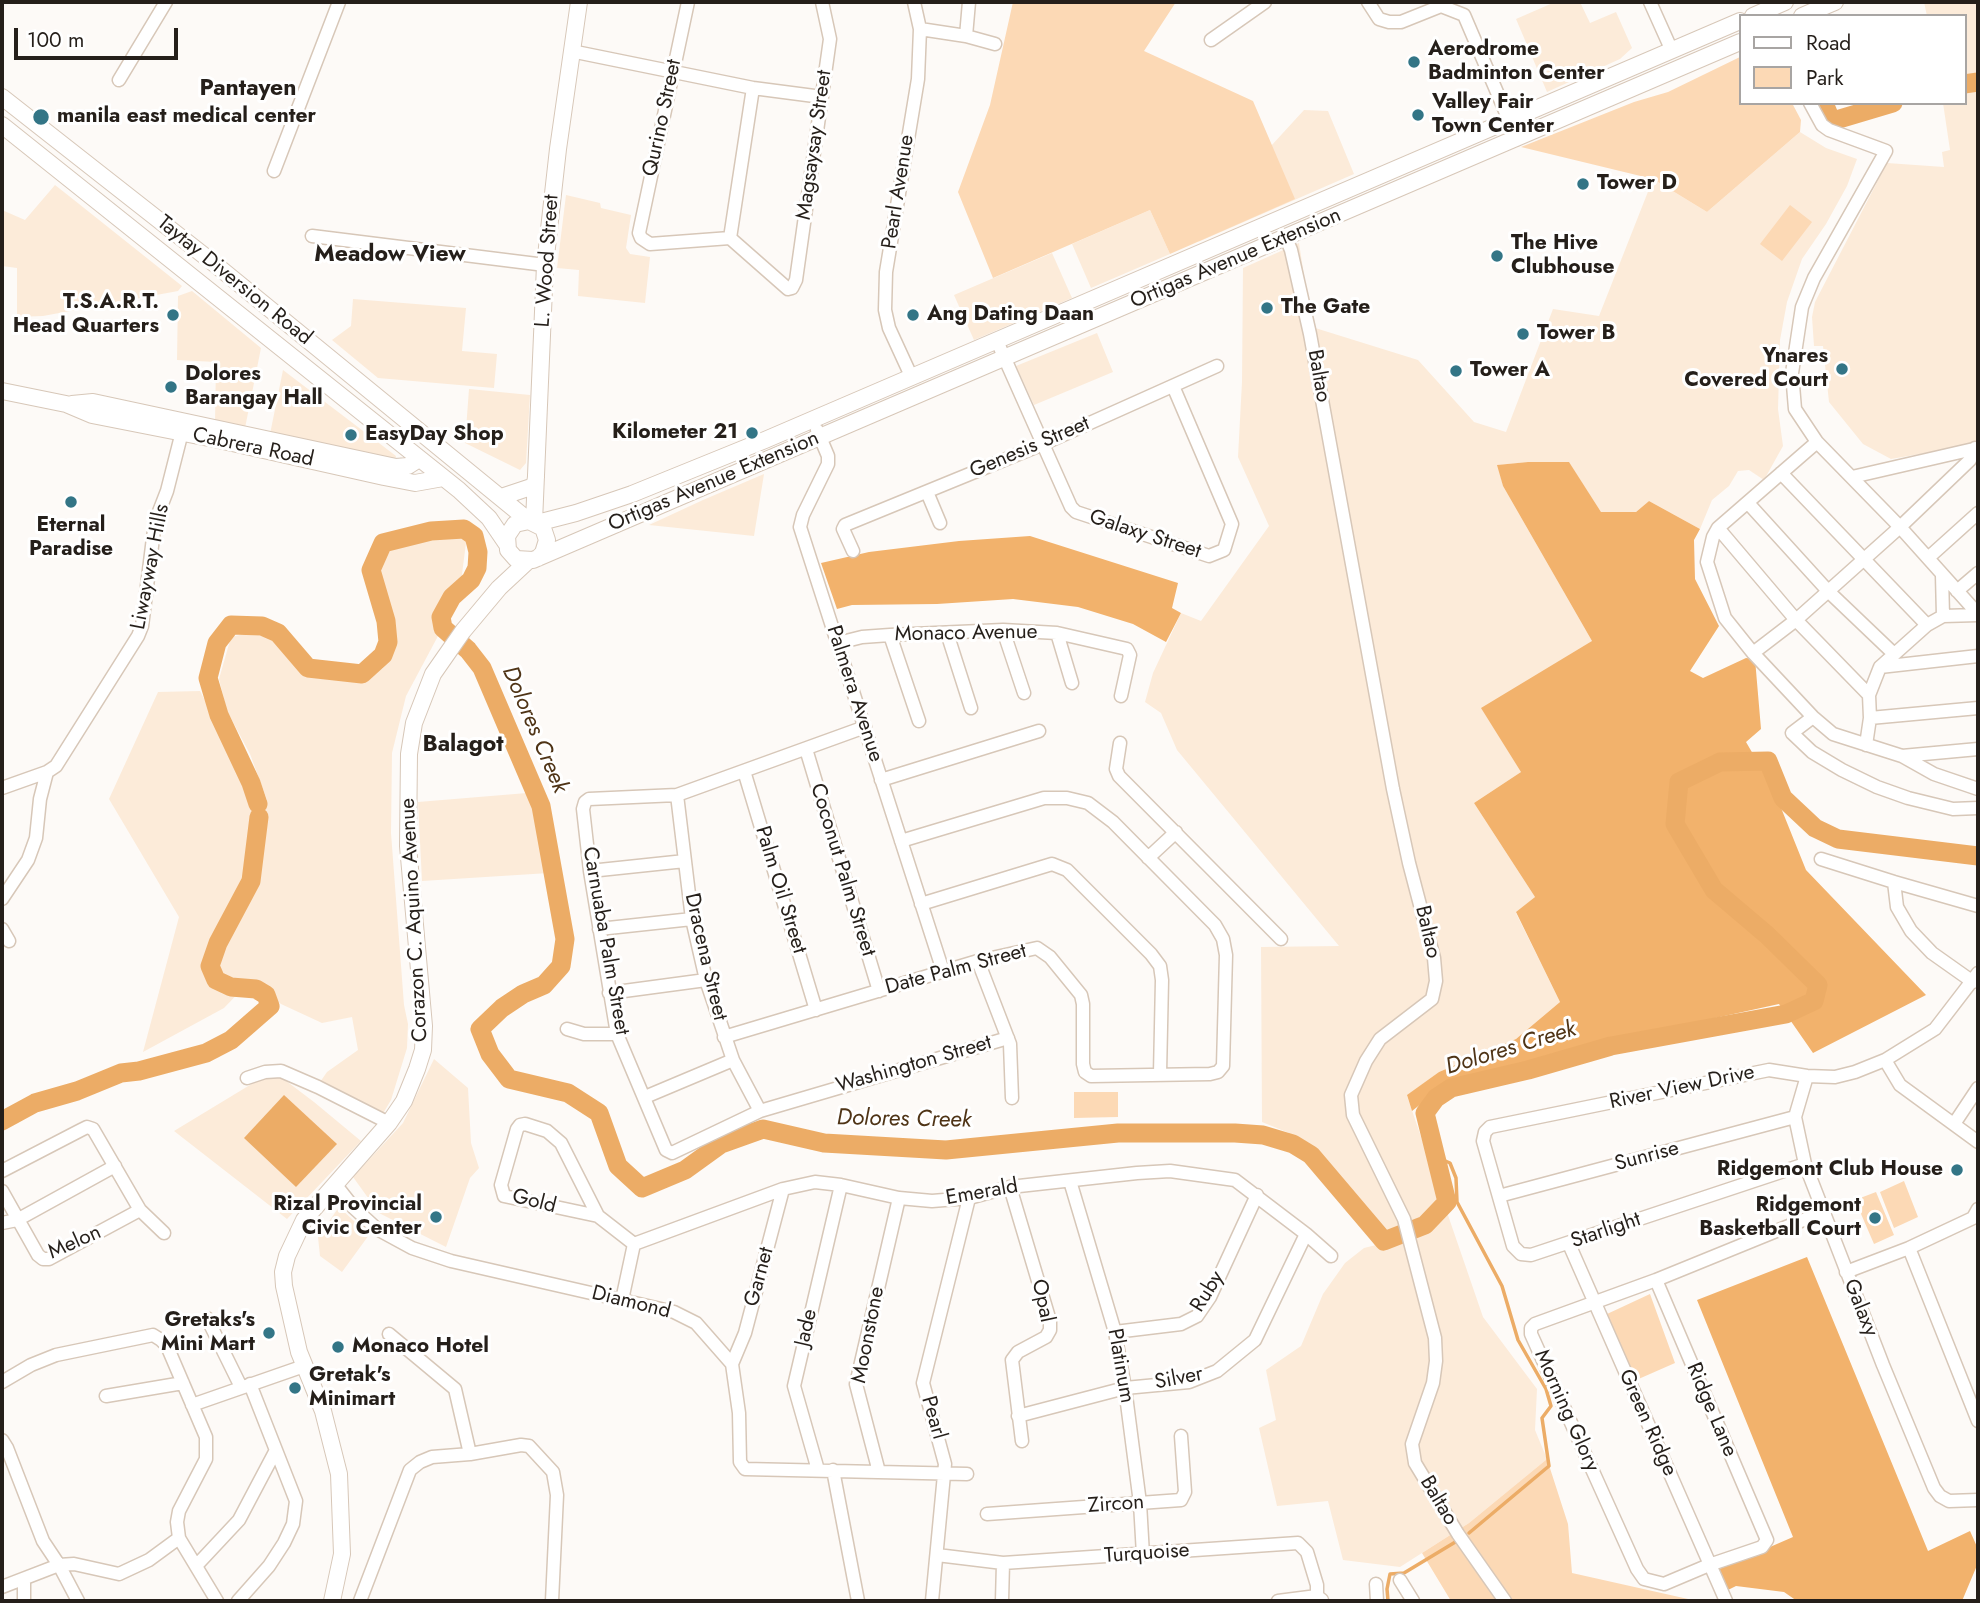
<!DOCTYPE html>
<html>
<head>
<meta charset="utf-8">
<style>
	body { margin:0 }
	#map { position:relative; width:1980px; height:1603px; overflow:hidden; background:#fdfaf7; font-family:Jost,sans-serif }
	canvas { display:block }
	.frame { position:absolute; inset:0; border:4px solid #251f1a; pointer-events:none }
	.legend { position:absolute; left:1739px; top:14px; width:228px; height:91px; box-sizing:border-box; background:#fff; border:2px solid #a8a5a3; margin:0; padding:9px 12px; list-style:none; font-size:21px; color:#251f1a }
	.legend li { display:flex; align-items:center; gap:14px; height:35px }
	.legend b { width:35px; border:2px solid #a8a5a3 }
	.scale { position:absolute; left:14px; top:28px; width:164px; height:32px; box-sizing:border-box; border:4px solid #251f1a; border-top:0; padding-left:9px; font-size:21px; line-height:24px; white-space:nowrap; color:#251f1a; -webkit-text-stroke:5px #fff; paint-order:stroke }
</style>
</head>
<body>
<div id="map">
<canvas width="1980" height="1603"></canvas>
<div class="frame"></div>
<ul class="legend">
<li><b style="height:9px;background:#fff"></b>Road</li>
<li><b style="height:19px;background:#fcd9b5"></b>Park</li>
</ul>
<div class="scale">100 m</div>
</div>
<script>
const ctx = document.querySelector('canvas').getContext('2d');
ctx.lineJoin = 'round';
function fillPath(path, color) { ctx.fillStyle = color; ctx.fill(path, 'evenodd'); }
const poly = rows => new Path2D(rows.map(r => 'M' + r).join(''));
function stroke(path, color, width, dash) { ctx.strokeStyle = color; ctx.lineWidth = width; ctx.lineCap = dash ? 'butt' : 'round'; ctx.setLineDash(dash || []); ctx.stroke(path); }
function label(font, color, halo, rows, align = 'center') {
  ctx.font = font + ' Jost,sans-serif'; ctx.lineWidth = 6; ctx.setLineDash([]); ctx.textBaseline = 'middle'; ctx.strokeStyle = halo; ctx.fillStyle = color; for (const [text, x, y, turn = 0] of rows) {
    ctx.save(); ctx.translate(x, y); ctx.rotate((+turn || 0) * Math.PI / 180); ctx.textAlign = isNaN(turn) ? turn : align; if (halo) ctx.strokeText(text, 0, 0); ctx.fillText(text, 0, 0); ctx.restore();
  }
}
const built = poly([
	[1555,2,1580,2,1590,23,1616,12,1632,48,1620,59,1547,92,1516,19],
	[1924,2,1978,2,1978,444,1891,459,1863,444,1829,402,1823,346,1814,346,1812,317,1815,302,1887,163,1944,167,1942,152,1950,150,1943,103,1964,103,1964,16,1927,16],
	[1304,110,1328,111,1354,174,1198,242,1271,146],
	[1800,132,1826,148,1857,159,1847,186,1826,224,1802,259,1787,302,1780,340,1778,409,1783,446,1764,480,1749,470,1738,471,1729,486,1712,500,1700,529,1649,501,1636,512,1601,512,1569,463,1528,462,1498,465,1503,486,1592,641,1521,772,1474,803,1535,897,1516,913,1560,1002,1516,1039,1439,1072,1407,1096,1483,1317,1537,1389,1535,1430,1547,1459,1469,1523,1400,1567,1343,1560,1328,1501,1277,1506,1259,1428,1276,1420,1266,1370,1301,1346,1323,1294,1345,1263,1364,1248,1388,1242,1307,1146,1289,1133,1262,1122,1261,947,1339,946,1177,750,1161,713,1145,702,1153,673,1181,613,1201,621,1269,526,1238,457,1242,382,1243,268,1299,243,1312,327,1418,360,1474,422,1506,432,1553,309,1599,316,1653,179,1707,212],
	[55,185,69,196,182,286,178,291,43,316,17,317,17,268,2,266,2,210,25,220],
	[566,195,600,203,601,208,631,215,626,248,630,254,650,257,645,303,578,296,579,270,557,268],
	[1150,210,1170,254,1091,288,1072,244],
	[1052,253,1072,298,974,340,954,295],
	[192,291,261,348,245,428,215,422,216,362,177,360,178,296],
	[353,299,466,308,462,351,497,354,494,388,378,378,332,340,351,326],
	[1097,333,1113,372,1034,405,1016,366],
	[283,370,396,456,395,460,270,434],
	[469,389,530,395,526,463,520,470,465,443],
	[764,474,754,536,649,525,703,500],
	[455,534,467,535,461,582,437,607,434,623,438,636,406,696,392,753,391,833,404,1005,408,1024,407,1048,391,1100,381,1117,318,1085,327,1072,358,1050,352,1017,322,1023,281,1004,251,980,224,1008,143,1052,179,917,109,799,158,692,200,691,249,785,251,803,267,800,250,754,227,711,219,679,231,637,257,631,271,637,306,676,366,679,383,668,391,652,394,631,385,587,377,572,377,563,386,550,424,539],
	[527,793,537,819,549,873,422,881,418,802],
	[434,1059,468,1088,471,1143,479,1168,470,1178,446,1247,379,1213,353,1177,403,1123],
	[273,1071,314,1102,361,1141,287,1219,174,1131],
	[339,1207,369,1235,342,1272,320,1256,318,1237]
]);
const green = poly([
	[1013,2,1176,2,1144,51,1253,101,1295,199,1170,254,1150,210,993,278,958,192,990,105],
	[1740,57,1740,103,1792,103,1801,120,1800,132,1707,212,1653,179,1521,147,1634,102,1668,92],
	[1790,205,1812,222,1782,261,1760,244],
	[1074,1092,1118,1092,1118,1117,1074,1118],
	[1904,1181,1918,1217,1894,1228,1880,1192],
	[1876,1192,1894,1235,1874,1244,1855,1200],
	[1650,1294,1675,1363,1634,1381,1607,1314],
	[1547,1459,1568,1524,1572,1573,1697,1601,1451,1601,1422,1553,1469,1523]
]);
const forest = poly([
	[1528,462,1569,462,1601,512,1636,512,1649,501,1700,529,1694,540,1695,579,1719,626,1690,671,1703,678,1746,658,1755,659,1761,729,1746,742,1753,754,1765,768,1806,870,1926,995,1813,1053,1779,1004,1551,1054,1441,1088,1412,1111,1407,1095,1439,1072,1516,1039,1560,1002,1516,912,1535,897,1474,803,1521,772,1481,708,1592,641,1503,486,1497,465],
	[1030,536,1178,583,1172,608,1181,613,1166,642,1133,624,1078,607,1013,599,937,604,852,605,837,609,821,563,869,552,959,541],
	[1807,1257,1928,1551,1970,1531,1978,1549,1978,1563,1962,1601,1797,1601,1784,1592,1736,1586,1726,1591,1717,1570,1793,1537,1697,1300]
]);
const water = poly([
	[284,1095,337,1144,296,1187,244,1138]
]);
const stream = poly([
	[1436,1157,1450,1163,1456,1178,1457,1202,1502,1286,1518,1340,1546,1389,1551,1406,1542,1418,1549,1466,1469,1533],
	[1388,1601,1387,1589,1390,1574,1404,1573,1457,1541]
]);
const river = poly([
	[1964,84,1978,82],
	[1824,103,1831,120,1836,120,1893,103],
	[258,804,251,783,219,715,208,678,217,643,231,625,262,626,278,633,308,668,362,674,383,655,388,642,386,621,371,570,383,543,431,531,464,529,474,536,478,552,477,568,471,580,452,597,441,617,443,628,468,650,482,668,541,806,565,939,561,966,544,985,523,994,502,1008,480,1029,490,1054,509,1079,568,1093,599,1113,618,1166,642,1188,685,1170,721,1144,763,1129,824,1143,946,1150,1118,1133,1235,1133,1263,1135,1293,1144,1311,1155,1384,1241,1425,1225,1447,1202,1425,1113,1436,1098,1451,1088,1528,1070,1611,1046,1786,1014,1814,1001,1818,985,1767,935,1714,890,1675,824,1679,782,1720,762,1768,761,1783,798,1815,828,1838,839,1978,856],
	[2,1121,35,1103,77,1091,121,1073,139,1071,206,1053,231,1040,270,1006,266,995,256,989,231,987,216,980,210,966,218,943,251,881,259,817]
]);
const minor = poly([
	[688,2,639,233,641,238,650,244,730,238,788,289,792,288,796,280,830,39,822,2],
	[1368,2,1379,19,1389,22,1401,22,1441,6,1464,15,1517,139],
	[1650,2,1672,51],
	[920,29,966,36,995,44],
	[966,36,969,2],
	[1211,40,1265,2],
	[571,51,753,88,822,97],
	[119,80,166,2],
	[1810,103,1822,125,1829,130,1886,151,1814,278,1802,307,1792,373,1795,409,1817,442,1900,527,1978,614],
	[274,171,339,2],
	[312,236,545,265],
	[730,238,753,88],
	[1286,238,1291,250,1310,334,1393,789,1409,863,1434,958,1436,981,1432,999,1380,1039,1366,1061,1351,1095,1353,1115,1404,1219,1435,1338,1436,1361,1433,1383,1412,1444,1415,1463,1458,1534,1505,1601],
	[997,341,1071,507,1076,512,1209,556,1224,550,1232,524,1173,386],
	[912,378,889,328,885,310,886,272,918,79,920,29,914,2],
	[817,430,828,456,828,464,803,515,800,527,943,971],
	[1817,442,1718,528,1713,537,1707,562,1725,618,1753,653,1813,717,1833,734,1902,756,1934,774,1978,789],
	[1781,473,1927,625],
	[1852,477,1978,448],
	[927,492,940,523],
	[1748,503,1828,591,1893,653],
	[1718,528,1796,620,1869,695],
	[853,551,843,529,845,525,1043,444,1217,366],
	[1928,558,1978,513],
	[1942,575,1943,616],
	[1957,591,1978,573],
	[1003,630,1024,693],
	[947,633,971,708],
	[1057,633,1072,683],
	[890,635,919,721],
	[838,643,862,637,890,635,1003,630,1057,633,1127,649,1130,655,1121,696],
	[1753,653,1796,620,1900,527,1970,460,1975,448],
	[1880,667,1978,656],
	[1813,717,1792,733,1812,752,1842,770,1877,787,1908,798,1953,809,1978,808],
	[1870,718,1978,708],
	[865,727,677,795,589,799,585,802,583,809,590,871,617,1034,666,1150,672,1153,760,1111,1008,1038],
	[1120,743,1116,769,1119,776,1281,939],
	[1866,745,1870,718,1869,695,1880,667,1927,625,1943,616,1978,615],
	[806,749,879,991],
	[1902,756,1978,749],
	[744,771,816,1010],
	[881,780,1039,731],
	[2,788,47,772,56,766,138,636,142,626,155,522,167,491,184,424],
	[677,795,692,919,706,980,733,1060,760,1111],
	[1148,858,1176,832],
	[1821,859,1894,882,1978,906],
	[590,871,685,861],
	[1894,882,1897,907,1911,931,1932,953,1973,982],
	[2,899,28,860,36,838,40,799,47,772],
	[921,904,1052,864,1067,870,1151,954,1160,966,1162,980,1160,1074],
	[2,929,9,941],
	[599,929,692,919],
	[978,961,1010,1044,1012,1098],
	[609,993,706,980],
	[567,1029,584,1034,617,1034],
	[724,1037,978,961,1037,948,1050,957,1081,995,1083,1004,1083,1064,1085,1072,1091,1076,1210,1074,1218,1072,1223,1066,1226,955,1223,939,1215,925,1113,822,1088,803,1067,798,1044,798,901,841],
	[1885,1060,1900,1085,1978,1142],
	[1807,1076,1795,1117,1805,1164,1883,1365,1934,1488,1940,1496,1949,1501,1978,1500],
	[247,1078,265,1072,281,1071,318,1087,389,1123],
	[645,1097,733,1060],
	[1954,1124,1978,1088],
	[1805,1164,1531,1255,1521,1254,1513,1246,1483,1141,1485,1132,1490,1127,1769,1070,1807,1076,1835,1077,1855,1072,1885,1060,1935,1029,1978,973],
	[2,1171,81,1130,87,1127,93,1129,140,1210,164,1233],
	[1070,1181,1115,1332,1125,1388,1140,1503,1143,1555],
	[335,1184,354,1208,377,1229,412,1248,451,1261,674,1312,696,1323,732,1364,739,1413,740,1462,745,1469,967,1474],
	[1010,1187,1050,1321,1050,1330,1046,1337,1018,1352,1012,1360,1022,1441],
	[2,1191,38,1255,43,1259,49,1259,140,1210],
	[1499,1196,1795,1117],
	[598,1216,504,1196,501,1185,517,1129,520,1125,525,1124,547,1131,561,1143,598,1216,634,1244],
	[2,1223,17,1220,115,1166],
	[1569,1244,1726,1601],
	[1909,1248,1978,1421],
	[1846,1272,1909,1248,1973,1218,1978,1209],
	[1656,1280,1767,1540,1762,1547,1709,1565,1664,1584,1644,1579,1637,1569,1531,1334,1531,1328,1535,1324,1656,1280,1823,1212],
	[622,1300,634,1244,783,1189,815,1182,841,1185,899,1198,932,1201,969,1198,1010,1187,1137,1173,1170,1171,1235,1180,1306,1234,1331,1256],
	[207,1318,241,1387],
	[1115,1332,1181,1324,1197,1316,1210,1297,1257,1195],
	[389,1334,455,1389,470,1454],
	[732,1364,745,1333,783,1189],
	[2,1382,31,1365,56,1355,153,1335,161,1340,167,1346,206,1437,206,1459,179,1511,177,1522,179,1538,217,1601],
	[106,1396,183,1383],
	[192,1405,304,1366],
	[1018,1416,1125,1388,1189,1382,1217,1371,1255,1340,1306,1234],
	[2,1440,7,1448,43,1541,59,1565,78,1601],
	[818,1470,794,1386,841,1185],
	[833,1470,858,1601],
	[879,1472,856,1384,899,1198],
	[987,1514,1181,1500,1185,1492,1181,1436],
	[937,1555,1003,1563,1298,1543,1307,1552,1317,1585,1317,1596],
	[196,1566,239,1520,276,1450],
	[24,1580,24,1601],
	[1400,1580,1413,1601],
	[1376,1584,1377,1601],
	[2,1587,59,1565,74,1564,119,1574,149,1560,179,1538],
	[238,1601,269,1566,284,1543,293,1524,296,1501,250,1384],
	[360,1601,410,1470,420,1462,432,1457,470,1454,521,1445,529,1446,553,1472,557,1495,552,1601],
	[932,1601,945,1464,923,1383,969,1198],
	[1002,1601,1003,1563],
	[1278,1601,1317,1596,1322,1600]
]);
const major = poly([
	[1753,16,1785,2],
	[1802,16,1835,2],
	[2,97,216,265,529,521],
	[2,125,459,490,489,518,506,543],
	[2,391,66,404,92,415,219,440,384,477,415,483,443,478],
	[72,404,93,402,396,467,408,466,419,459],
	[501,497,531,487,535,484,536,477],
	[534,522,545,265,558,149,579,2],
	[537,523,576,513,632,494,765,440,1740,21],
	[538,558,543,553,547,540,543,528,529,521,515,524,507,536,508,550,516,559,533,560,1740,42],
	[332,1601,342,1554,339,1474,323,1411,299,1352,284,1286,283,1272,287,1256,304,1220,389,1123,404,1101,417,1069,423,1050,424,1026,408,846,409,754,414,723,433,674,463,631,499,588,528,561]
]);
const markers = [
	[1414,62,7,"#337586"],
	[1418,115,7,"#337586"],
	[41,117,9,"#337586"],
	[1583,184,7,"#337586"],
	[1497,256,7,"#337586"],
	[1267,308,7,"#337586"],
	[173,315,7,"#337586"],
	[913,315,7,"#337586"],
	[1523,334,7,"#337586"],
	[1842,369,7,"#337586"],
	[1456,371,7,"#337586"],
	[171,387,7,"#337586"],
	[752,433,7,"#337586"],
	[351,435,7,"#337586"],
	[71,502,7,"#337586"],
	[1957,1170,7,"#337586"],
	[436,1217,7,"#337586"],
	[1875,1218,7,"#337586"],
	[269,1333,7,"#337586"],
	[338,1347,7,"#337586"],
	[295,1388,7,"#337586"]
];
const poiNames = [
	["Aerodrome",1428,50],
	["Badminton Center",1428,74],
	["Valley Fair",1432,103],
	["Town Center",1432,127],
	["manila east medical center",57,117],
	["Tower D",1597,184],
	["The Hive",1511,244],
	["Clubhouse",1511,268],
	["T.S.A.R.T.",159,303,"right"],
	["Head Quarters",159,327,"right"],
	["The Gate",1281,308],
	["Ang Dating Daan",927,315],
	["Tower B",1537,334],
	["Ynares",1828,357,"right"],
	["Covered Court",1828,381,"right"],
	["Tower A",1470,371],
	["Dolores",185,375],
	["Barangay Hall",185,399],
	["Kilometer 21",738,433,"right"],
	["EasyDay Shop",365,435],
	["Eternal",71,526,"center"],
	["Paradise",71,550,"center"],
	["Ridgemont Club House",1943,1170,"right"],
	["Rizal Provincial",422,1205,"right"],
	["Civic Center",422,1229,"right"],
	["Ridgemont",1861,1206,"right"],
	["Basketball Court",1861,1230,"right"],
	["Gretaks's",255,1321,"right"],
	["Mini Mart",255,1345,"right"],
	["Monaco Hotel",352,1347],
	["Gretak's",309,1376],
	["Minimart",309,1400]
];
const streetNames = [
	["Qurino Street",663,118,-78],
	["Magsaysay Street",815,145,-82],
	["Pearl Avenue",899,192,-81],
	["Ortigas Avenue Extension",1236,259,-23],
	["L. Wood Street",548,261,-86],
	["Taytay Diversion Road",234,281,39],
	["Baltao",1318,376,80],
	["Cabrera Road",253,448,12],
	["Genesis Street",1030,448,-23],
	["Ortigas Avenue Extension",714,482,-23],
	["Galaxy Street",1145,535,18],
	["Liwayway Hills",151,567,-79],
	["Monaco Avenue",966,634,-1],
	["Palmera Avenue",854,694,72],
	["Coconut Palm Street",842,870,73],
	["Palm Oil Street",780,890,73],
	["Corazon C. Aquino Avenue",415,920,-93],
	["Baltao",1427,932,77],
	["Carnuaba Palm Street",605,941,80],
	["Dracena Street",705,957,77],
	["Date Palm Street",956,970,-15],
	["Washington Street",914,1065,-16],
	["River View Drive",1682,1088,-12],
	["Sunrise",1647,1157,-15],
	["Emerald",982,1193,-10],
	["Gold",534,1202,14],
	["Starlight",1606,1231,-19],
	["Melon",75,1243,-24],
	["Garnet",760,1277,-75],
	["Ruby",1208,1292,-58],
	["Opal",1042,1301,78],
	["Diamond",631,1303,14],
	["Galaxy",1860,1308,68],
	["Jade",807,1328,-77],
	["Moonstone",869,1335,-79],
	["Platinum",1120,1366,80],
	["Silver",1179,1379,-11],
	["Ridge Lane",1711,1410,67],
	["Morning Glory",1566,1411,66],
	["Pearl",933,1418,74],
	["Green Ridge",1647,1423,66],
	["Baltao",1438,1501,59],
	["Zircon",1116,1505,-4],
	["Turquoise",1147,1554,-4]
];
const neighbourhoodNames = [
	["Pantayen",248,89],
	["Meadow View",390,255],
	["Balagot",463,745]
];
const waterNames = [
	["Dolores Creek",534,730,67],
	["Dolores Creek",1511,1049,-17],
	["Dolores Creek",904,1120,1]
];
fillPath(built, '#fcebd9');
fillPath(green, '#fcd9b5');
fillPath(forest, '#f2b26c');
fillPath(water, '#ecac66');
stroke(stream, '#ecac66', 3.5);
stroke(river, '#ecac66', 19);
stroke(minor, '#d7c7b8', 15);
stroke(major, '#d7c7b8', 18);
stroke(minor, '#fff', 12);
stroke(major, '#fff', 16);
for (const [x, y, r, color] of markers) { const dot = new Path2D(); dot.arc(x, y, r, 0, 2 * Math.PI); ctx.fillStyle = color; ctx.fill(dot); stroke(dot, '#fff', 2.5); }
label('bold 21px', '#251f1a', '#fff', poiNames, 'left');
label('21px', '#251f1a', '#fff', streetNames);
label('bold 23px', '#251f1a', '#fff', neighbourhoodNames);
label('italic 23px', '#4f3416', '#fff', waterNames);
</script>
</body>
</html>
